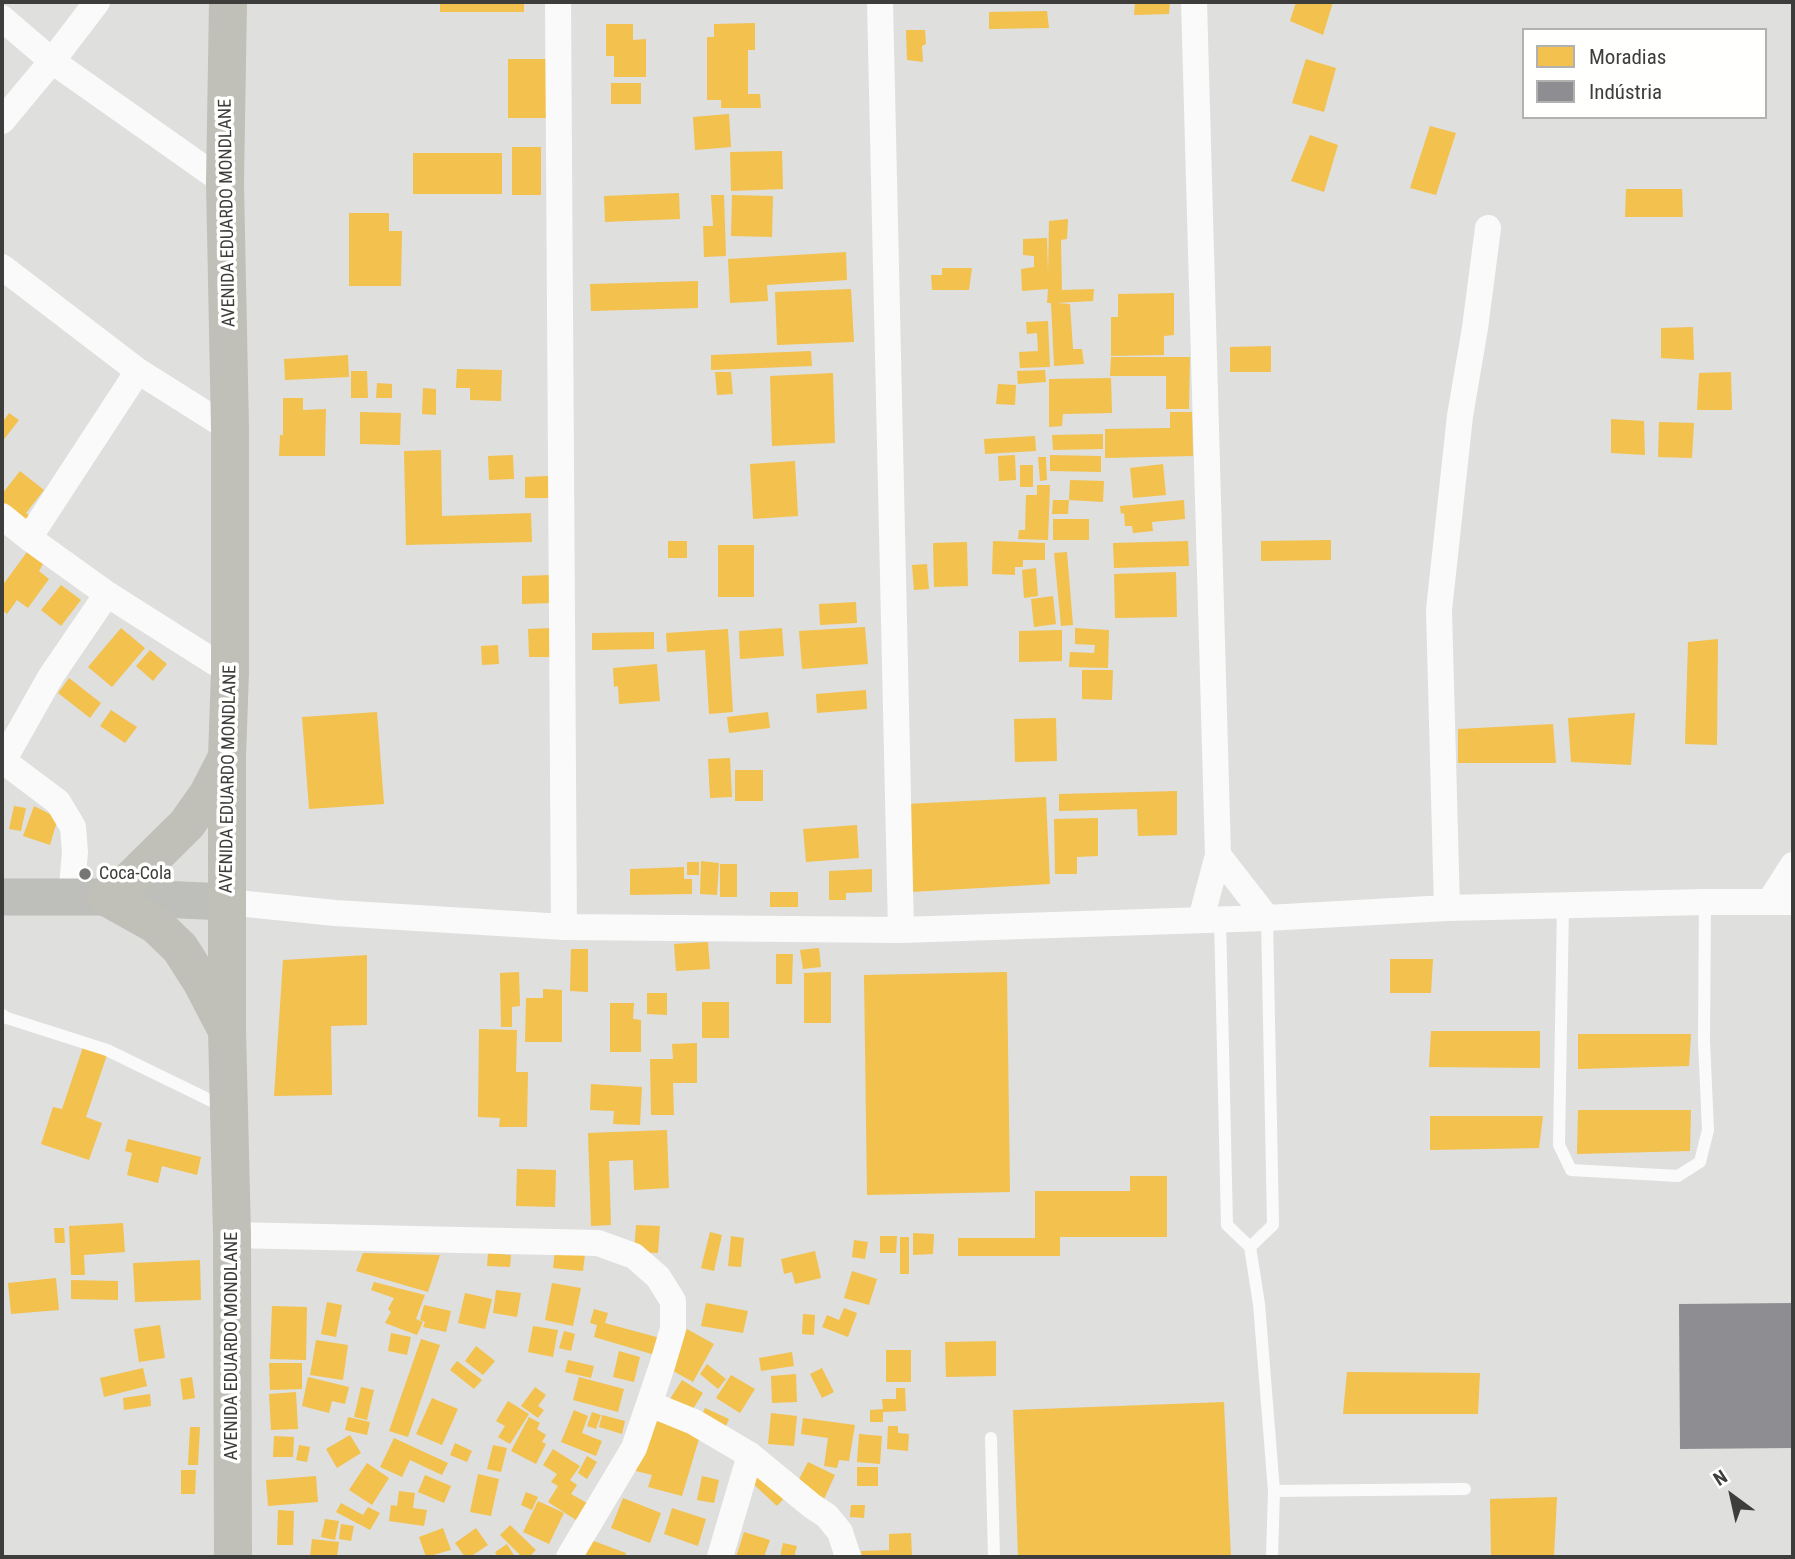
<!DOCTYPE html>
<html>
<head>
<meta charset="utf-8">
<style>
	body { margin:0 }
	#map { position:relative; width:1795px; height:1559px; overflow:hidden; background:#dfdfde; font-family:"Roboto Condensed",sans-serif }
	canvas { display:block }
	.frame { position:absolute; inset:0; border:4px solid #3d3d3c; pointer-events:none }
	.legend { position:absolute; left:1522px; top:28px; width:245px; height:91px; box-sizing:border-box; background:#fffffe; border:2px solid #b1b1b0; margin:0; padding:9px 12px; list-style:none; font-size:21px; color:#3d3d3c }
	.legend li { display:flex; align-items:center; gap:14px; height:35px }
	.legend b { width:35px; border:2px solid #b1b1b0 }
	.north { position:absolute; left:1697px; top:1461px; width:70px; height:70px; -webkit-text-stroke:5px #fffffe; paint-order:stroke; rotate:327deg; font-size:19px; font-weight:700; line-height:28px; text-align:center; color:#3d3d3c }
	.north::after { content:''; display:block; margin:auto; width:24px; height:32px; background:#3d3d3c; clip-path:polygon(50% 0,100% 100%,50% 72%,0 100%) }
</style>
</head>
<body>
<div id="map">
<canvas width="1795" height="1559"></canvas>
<div class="frame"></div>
<ul class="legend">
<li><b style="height:19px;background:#f2c14e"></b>Moradias</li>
<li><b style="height:19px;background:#8d8d92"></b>Indústria</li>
</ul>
<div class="north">N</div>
</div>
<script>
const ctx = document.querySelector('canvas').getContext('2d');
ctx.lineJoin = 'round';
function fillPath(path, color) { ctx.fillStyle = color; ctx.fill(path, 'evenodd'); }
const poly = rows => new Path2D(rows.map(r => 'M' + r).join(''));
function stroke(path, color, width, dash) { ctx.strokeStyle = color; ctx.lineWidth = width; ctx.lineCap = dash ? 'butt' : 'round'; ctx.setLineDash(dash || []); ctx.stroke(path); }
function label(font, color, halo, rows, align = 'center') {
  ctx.font = font + ' "Roboto Condensed",sans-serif'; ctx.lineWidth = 7; ctx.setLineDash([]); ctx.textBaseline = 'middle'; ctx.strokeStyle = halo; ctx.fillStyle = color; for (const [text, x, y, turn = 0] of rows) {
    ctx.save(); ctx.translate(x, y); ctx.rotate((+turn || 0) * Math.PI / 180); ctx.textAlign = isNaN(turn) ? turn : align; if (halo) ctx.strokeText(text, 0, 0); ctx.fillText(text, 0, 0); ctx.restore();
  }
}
const homes = poly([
	[440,2,524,2,524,12,440,12],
	[1135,2,1170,2,1169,14,1134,15],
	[1296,2,1333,2,1323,35,1290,21],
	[1047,11,1049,28,989,29,989,12],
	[755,23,755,50,748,50,748,94,760,94,761,108,721,108,721,100,707,100,707,37,714,37,714,24],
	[606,24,633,24,633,40,646,39,646,77,614,77,614,56,606,56],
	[906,30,925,30,926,44,922,46,923,62,907,60],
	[508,59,550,59,550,118,508,118],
	[1306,59,1336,68,1324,112,1292,103],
	[611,83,641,83,641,104,611,104],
	[729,114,731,147,695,150,693,117],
	[1430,126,1456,133,1436,195,1410,188],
	[1310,135,1338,145,1324,192,1291,181],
	[512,147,541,147,541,195,512,195],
	[782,151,783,189,731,191,730,152],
	[413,153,502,153,502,194,413,194],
	[1626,189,1682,189,1683,217,1625,217],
	[679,193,680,219,605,222,604,196],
	[711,195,724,195,726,256,704,257,703,226,713,226],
	[732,195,773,196,772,237,731,236],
	[349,213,389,213,389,231,402,231,401,286,349,286],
	[1068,219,1067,239,1061,240,1062,290,1094,289,1093,301,1056,303,1070,304,1073,349,1082,349,1084,364,1054,366,1051,303,1047,303,1048,289,1022,291,1021,269,1034,267,1034,256,1023,255,1023,239,1047,238,1048,274,1049,221],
	[846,252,847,280,767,285,768,301,730,303,728,259],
	[942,268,972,268,969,290,932,290,931,275,942,275],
	[698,281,698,308,591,311,590,284],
	[851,289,854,342,777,345,775,292],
	[1174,293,1174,335,1164,336,1164,355,1111,356,1111,317,1118,317,1118,294],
	[1048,321,1050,367,1020,368,1019,352,1038,351,1037,333,1027,334,1026,322],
	[1693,327,1694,360,1661,358,1661,328],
	[1271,346,1271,372,1230,372,1230,347],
	[811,351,812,366,711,370,711,355],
	[348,355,349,377,285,380,284,359],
	[1111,357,1190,357,1189,409,1166,409,1166,376,1110,376],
	[457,369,502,370,501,401,470,400,470,388,456,388],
	[1045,370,1046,382,1018,384,1017,371],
	[351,371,367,371,368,398,351,398],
	[715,372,731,372,733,394,717,395],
	[1731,372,1732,410,1697,410,1699,373],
	[833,373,835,443,772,446,770,376],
	[1111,378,1112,413,1063,414,1062,426,1049,427,1049,379],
	[377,383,392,384,392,398,376,398],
	[998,384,1016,385,1015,405,996,404],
	[423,388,436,389,436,415,422,414],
	[283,398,303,398,303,410,326,409,325,456,279,456,280,435,283,435],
	[360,412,401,413,400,445,360,444],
	[1170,412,1192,412,1193,456,1105,458,1105,429,1170,428],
	[9,413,19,420,2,442,2,423],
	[1611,419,1644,421,1645,455,1611,453],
	[1659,422,1694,423,1692,458,1658,457],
	[1103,434,1103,449,1053,450,1052,435],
	[1035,436,1036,451,985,454,984,439],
	[441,450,442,516,531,513,532,542,406,545,404,451],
	[513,455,514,479,489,480,488,456],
	[1015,455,1016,480,999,481,998,456],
	[1050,455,1101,456,1101,472,1050,471],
	[1038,457,1046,457,1047,480,1040,481],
	[795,461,798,516,753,519,750,464],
	[1163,464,1166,495,1133,498,1130,468],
	[1020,465,1033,465,1033,487,1020,487],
	[20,471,44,490,26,513,34,519,27,529,2,510,2,494],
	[548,476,549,498,525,498,525,477],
	[1070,480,1104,481,1103,502,1069,500],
	[1037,485,1050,485,1048,540,1018,539,1019,530,1025,530,1026,495,1037,495],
	[1053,500,1069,500,1068,514,1052,514],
	[1184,500,1185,519,1152,522,1153,531,1133,533,1132,526,1125,526,1124,513,1121,514,1120,506],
	[1053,519,1089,519,1089,540,1053,540],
	[1331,540,1331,560,1261,561,1261,541],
	[668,541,687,541,687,558,668,558],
	[993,541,1045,543,1045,560,1023,560,1023,567,1015,567,1015,575,992,574],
	[1188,541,1189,566,1114,568,1113,543],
	[967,542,968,586,934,587,933,543],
	[718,545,754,545,754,597,718,597],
	[27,552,43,564,39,571,49,579,28,608,17,600,7,614,2,610,2,586],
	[1067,552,1073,625,1061,626,1054,553],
	[927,564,929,589,914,590,912,565],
	[1036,568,1038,596,1024,598,1022,570],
	[1176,572,1177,617,1115,618,1114,574],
	[552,575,553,603,522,604,522,576],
	[61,585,81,600,61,626,41,610],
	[1053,596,1056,624,1034,627,1031,599],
	[856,602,857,623,820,625,819,604],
	[865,627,868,664,802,669,799,631],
	[121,628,145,648,112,687,88,667],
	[552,628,552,657,529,657,528,629],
	[782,628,784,656,740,659,739,631],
	[1075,628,1109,630,1108,668,1069,667,1070,652,1094,653,1095,645,1075,644],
	[728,629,733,712,709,714,705,650,667,652,666,633],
	[1062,630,1062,661,1019,662,1019,631],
	[654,632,654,649,592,650,592,633],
	[1718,639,1717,745,1685,744,1688,642],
	[498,645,499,664,482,665,481,646],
	[150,650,167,664,153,681,136,666],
	[657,664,660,701,619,704,618,686,614,687,613,668],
	[1082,670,1113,670,1112,700,1082,699],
	[69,678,101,703,90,718,58,693],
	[866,690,867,709,817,713,816,694],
	[111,710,137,727,125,743,100,726],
	[377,712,384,804,309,809,302,717],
	[768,712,770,728,729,733,727,717],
	[1635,713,1631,765,1571,762,1568,718],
	[1056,718,1057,761,1015,762,1014,719],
	[1553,724,1556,763,1458,763,1458,729],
	[730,758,732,797,710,798,708,759],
	[735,770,763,770,763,801,735,801],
	[1177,791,1177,835,1138,836,1137,809,1059,811,1059,794],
	[1046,797,1050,884,911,892,906,804],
	[14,806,26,808,21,831,9,829],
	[34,806,58,818,50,845,23,836],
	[1098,818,1098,856,1077,857,1077,874,1055,874,1054,819],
	[857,825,859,858,806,862,803,829],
	[701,861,719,863,717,895,700,894],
	[687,862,699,862,699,875,687,875],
	[720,864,737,864,737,897,720,897],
	[684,867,684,879,692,879,692,894,630,895,630,869],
	[872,869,872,892,846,893,846,900,829,900,829,871],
	[770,892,798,892,798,907,770,907],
	[708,942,710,969,676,971,674,944],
	[819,948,821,967,803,969,800,950],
	[571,949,588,949,588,992,570,991],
	[776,954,793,954,792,984,776,984],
	[367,955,367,1025,331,1026,332,1095,274,1096,283,960],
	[1390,959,1433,959,1431,993,1390,993],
	[519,972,520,1006,512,1007,512,1027,501,1027,500,973],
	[831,972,831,1023,804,1023,804,973],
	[1007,972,1010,1192,867,1195,864,975],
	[543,989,562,990,562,1042,525,1042,526,998,543,998],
	[647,993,667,993,667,1015,647,1014],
	[702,1002,729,1002,729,1038,702,1038],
	[610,1003,634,1003,633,1019,641,1020,641,1052,610,1052],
	[479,1029,517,1030,516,1072,528,1072,527,1127,499,1127,500,1118,478,1117],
	[1431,1031,1540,1031,1540,1068,1429,1067],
	[1578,1034,1691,1034,1689,1066,1578,1069],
	[697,1043,697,1083,673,1083,674,1115,651,1115,650,1059,673,1059,672,1044],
	[84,1044,108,1052,86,1117,102,1123,89,1160,41,1144,53,1107,62,1109],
	[591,1084,642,1087,640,1125,613,1124,614,1111,590,1110],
	[1578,1110,1691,1110,1690,1151,1577,1154],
	[1430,1116,1543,1116,1539,1148,1430,1150],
	[667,1130,669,1188,634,1190,633,1160,609,1161,611,1225,591,1226,588,1133],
	[128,1139,201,1157,197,1175,162,1166,158,1183,127,1175,132,1153,125,1151],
	[517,1169,556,1170,555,1207,516,1206],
	[1130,1176,1167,1176,1167,1237,1060,1237,1060,1256,958,1256,958,1238,1035,1238,1035,1191,1130,1191],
	[123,1223,125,1252,84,1255,85,1275,71,1275,69,1226],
	[636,1225,660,1226,658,1253,634,1252],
	[54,1228,64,1228,65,1243,55,1243],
	[710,1232,722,1235,714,1271,701,1268],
	[913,1233,934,1234,933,1254,913,1255],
	[731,1236,744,1238,741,1267,728,1266],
	[880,1236,897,1236,896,1253,880,1253],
	[900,1237,909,1237,909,1274,900,1274],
	[854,1240,868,1242,865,1259,852,1257],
	[555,1250,585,1254,583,1271,553,1268],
	[815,1251,821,1278,795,1284,792,1272,784,1274,781,1259],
	[363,1253,440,1255,428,1292,356,1271],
	[488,1253,511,1255,510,1267,487,1266],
	[200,1260,201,1300,135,1302,133,1263],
	[852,1271,877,1279,869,1305,844,1298],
	[56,1278,59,1310,11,1314,8,1283],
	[71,1280,118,1281,118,1300,71,1299],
	[374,1282,425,1295,416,1319,423,1322,417,1335,385,1323,391,1312,388,1309,394,1298,371,1290],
	[552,1283,581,1288,573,1326,545,1320],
	[496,1290,521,1293,517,1317,493,1313],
	[465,1293,492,1299,485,1329,458,1323],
	[327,1302,342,1305,336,1337,321,1334],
	[706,1303,748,1311,743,1333,701,1326],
	[424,1305,451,1311,446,1332,423,1327,425,1322,420,1320],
	[272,1306,307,1307,306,1360,270,1359],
	[844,1308,857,1313,848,1337,822,1327,827,1315,839,1320],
	[594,1309,608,1313,605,1323,660,1338,655,1355,594,1337,597,1325,590,1323],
	[803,1314,815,1315,814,1335,802,1334],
	[160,1325,165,1358,139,1362,134,1329],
	[533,1326,558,1330,553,1357,528,1352],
	[687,1329,714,1344,693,1382,666,1367],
	[564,1331,575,1334,571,1351,559,1348],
	[391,1333,411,1337,407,1355,388,1351],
	[421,1339,440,1345,408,1437,389,1431],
	[316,1340,348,1345,343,1380,310,1375],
	[996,1341,996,1376,946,1377,945,1342],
	[476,1346,495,1361,483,1375,465,1361],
	[886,1350,911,1350,911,1382,886,1382],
	[619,1351,640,1357,634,1382,613,1377],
	[792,1352,794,1366,761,1371,759,1358],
	[568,1360,594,1366,591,1378,565,1372],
	[457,1361,482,1380,474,1389,450,1370],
	[269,1363,302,1363,302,1389,270,1390],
	[707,1364,726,1379,718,1389,700,1374],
	[143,1368,147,1386,104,1397,100,1378],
	[822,1368,834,1392,822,1398,810,1374],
	[1347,1372,1480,1373,1478,1414,1343,1414],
	[796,1374,797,1402,772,1403,771,1376],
	[731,1375,755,1389,740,1413,716,1398],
	[192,1377,195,1398,183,1400,180,1379],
	[308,1377,349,1387,345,1404,332,1401,329,1413,302,1406],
	[579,1377,624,1389,618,1412,573,1400],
	[682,1380,703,1393,691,1412,670,1399],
	[361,1387,374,1390,367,1420,354,1417],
	[535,1387,546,1395,538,1406,544,1410,538,1418,521,1406],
	[896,1388,905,1388,906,1411,883,1412,883,1422,870,1422,870,1410,883,1409,882,1399,896,1399],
	[296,1392,298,1429,271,1430,269,1394],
	[150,1394,151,1406,124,1410,123,1398],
	[432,1398,458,1409,442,1445,416,1434],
	[508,1401,529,1414,510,1444,498,1437,505,1426,496,1421],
	[1224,1402,1231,1557,1018,1557,1013,1410],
	[705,1408,729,1419,724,1430,699,1420],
	[574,1410,588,1416,582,1433,602,1441,596,1456,561,1442],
	[592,1412,601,1415,596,1429,587,1426],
	[771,1413,797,1416,794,1446,768,1444],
	[602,1415,625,1421,622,1434,599,1427],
	[648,1416,701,1432,682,1496,648,1487,652,1475,632,1470],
	[348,1417,370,1422,367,1435,345,1430],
	[529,1417,540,1423,537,1429,546,1435,542,1442,546,1444,536,1464,511,1451],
	[803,1418,855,1425,849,1461,839,1460,837,1468,824,1466,828,1438,801,1434],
	[888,1426,898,1426,898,1433,909,1434,908,1451,887,1449],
	[190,1427,200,1427,198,1465,188,1465],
	[859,1434,882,1436,880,1464,857,1462],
	[350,1435,361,1453,337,1468,326,1449],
	[274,1436,294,1437,293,1457,273,1457],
	[394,1438,448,1463,442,1475,410,1460,402,1477,380,1467],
	[455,1443,472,1451,467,1462,450,1455],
	[299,1445,310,1447,307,1462,296,1460],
	[493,1445,507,1448,501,1472,487,1469],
	[553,1449,580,1466,570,1480,577,1485,571,1494,587,1503,576,1520,548,1502,558,1486,551,1482,557,1474,543,1465],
	[587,1456,597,1462,587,1479,578,1473],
	[808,1462,835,1475,824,1499,796,1485],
	[367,1463,389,1478,372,1505,349,1490],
	[857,1467,878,1467,878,1486,857,1486],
	[762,1468,789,1493,777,1506,750,1481],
	[181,1470,196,1470,195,1494,181,1494],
	[478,1474,499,1479,491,1516,470,1512],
	[425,1475,451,1486,444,1503,418,1492],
	[316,1476,318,1502,268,1506,266,1480],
	[702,1476,719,1480,714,1503,697,1500],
	[399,1491,415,1493,413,1508,427,1510,424,1526,389,1521,391,1505,397,1506],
	[526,1492,538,1497,532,1510,521,1505],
	[1557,1497,1554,1557,1491,1557,1490,1499],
	[623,1498,661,1513,650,1543,611,1528],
	[538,1501,564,1513,549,1544,523,1532],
	[341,1503,363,1515,368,1507,380,1513,370,1530,336,1512],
	[851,1505,865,1505,864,1518,850,1517],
	[672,1508,706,1519,698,1546,664,1534],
	[278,1510,294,1511,293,1545,277,1545],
	[325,1519,339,1521,335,1540,321,1537],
	[341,1524,354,1526,351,1541,339,1539],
	[510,1525,536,1550,529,1557,522,1557,500,1535],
	[443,1528,451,1550,426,1557,419,1537],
	[476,1528,488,1545,470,1557,465,1557,455,1543],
	[744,1532,770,1540,764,1557,736,1557],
	[911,1533,912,1557,862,1557,861,1551,889,1550,889,1534],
	[312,1539,339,1542,337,1557,310,1557],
	[591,1540,626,1553,624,1557,585,1557],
	[783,1543,797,1546,794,1557,780,1557],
	[507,1544,515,1557,498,1557,495,1552]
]);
const industry = poly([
	[1793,1303,1793,1448,1680,1449,1679,1304]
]);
const service = poly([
	[1563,905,1559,1145,1571,1170,1678,1176,1700,1162,1708,1130,1704,1041,1705,902],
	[1220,918,1227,1225,1250,1247,1259,1304,1274,1491,1272,1557],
	[2,1015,7,1018,107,1050,224,1107],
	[1250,1247,1273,1225,1267,918],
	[991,1438,994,1557],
	[1274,1491,1465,1489]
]);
const minor = poly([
	[558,2,564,927],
	[880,2,901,930],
	[1194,2,1218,855,1201,919],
	[2,18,52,61,225,183],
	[2,121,52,61,97,2],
	[2,267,138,371,230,429],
	[2,516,29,538,107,594,230,672],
	[29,538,138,371],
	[2,760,58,802,73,827,75,852,71,898],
	[3,761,51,676,107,594],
	[1218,855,1267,918],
	[1770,901,1793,865],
	[227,902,335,913,564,927,901,930,1267,918,1447,908,1705,902,1793,902],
	[1447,908,1439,610,1460,416,1475,328,1488,228],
	[232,1235,598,1243,634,1256,658,1277,673,1301,673,1329,662,1366,634,1448,569,1557],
	[650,1404,694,1422,750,1455,812,1506,827,1516,840,1532,848,1557],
	[720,1557,750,1455]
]);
const secondary = poly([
	[2,897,113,897,227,902]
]);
const primary = poly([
	[228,2,225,183,230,429,230,672,227,757,227,1030,232,1235,233,1557],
	[106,897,156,925,180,948,201,981,224,1025],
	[113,897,187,824,208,794,226,759]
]);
const markers = [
	[85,874,7,"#767675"]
];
const streetNames = [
	["AVENIDA EDUARDO MONDLANE",228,213,-91],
	["AVENIDA EDUARDO MONDLANE",229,779,-89],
	["AVENIDA EDUARDO MONDLANE",232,1346,-90]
];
const poiNames = [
	["Coca-Cola",99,874]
];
fillPath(homes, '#f2c14e');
fillPath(industry, '#8d8d92');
stroke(service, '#fafafa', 12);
stroke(minor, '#fafafa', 26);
stroke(secondary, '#bebeba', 37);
stroke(primary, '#c0c0b8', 38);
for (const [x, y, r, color] of markers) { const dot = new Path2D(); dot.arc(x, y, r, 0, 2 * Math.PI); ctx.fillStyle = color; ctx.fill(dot); stroke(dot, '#fffffe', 2.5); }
label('18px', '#3d3d3c', '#fffffe', streetNames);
label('18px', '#3d3d3c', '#fffffe', poiNames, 'left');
</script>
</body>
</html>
